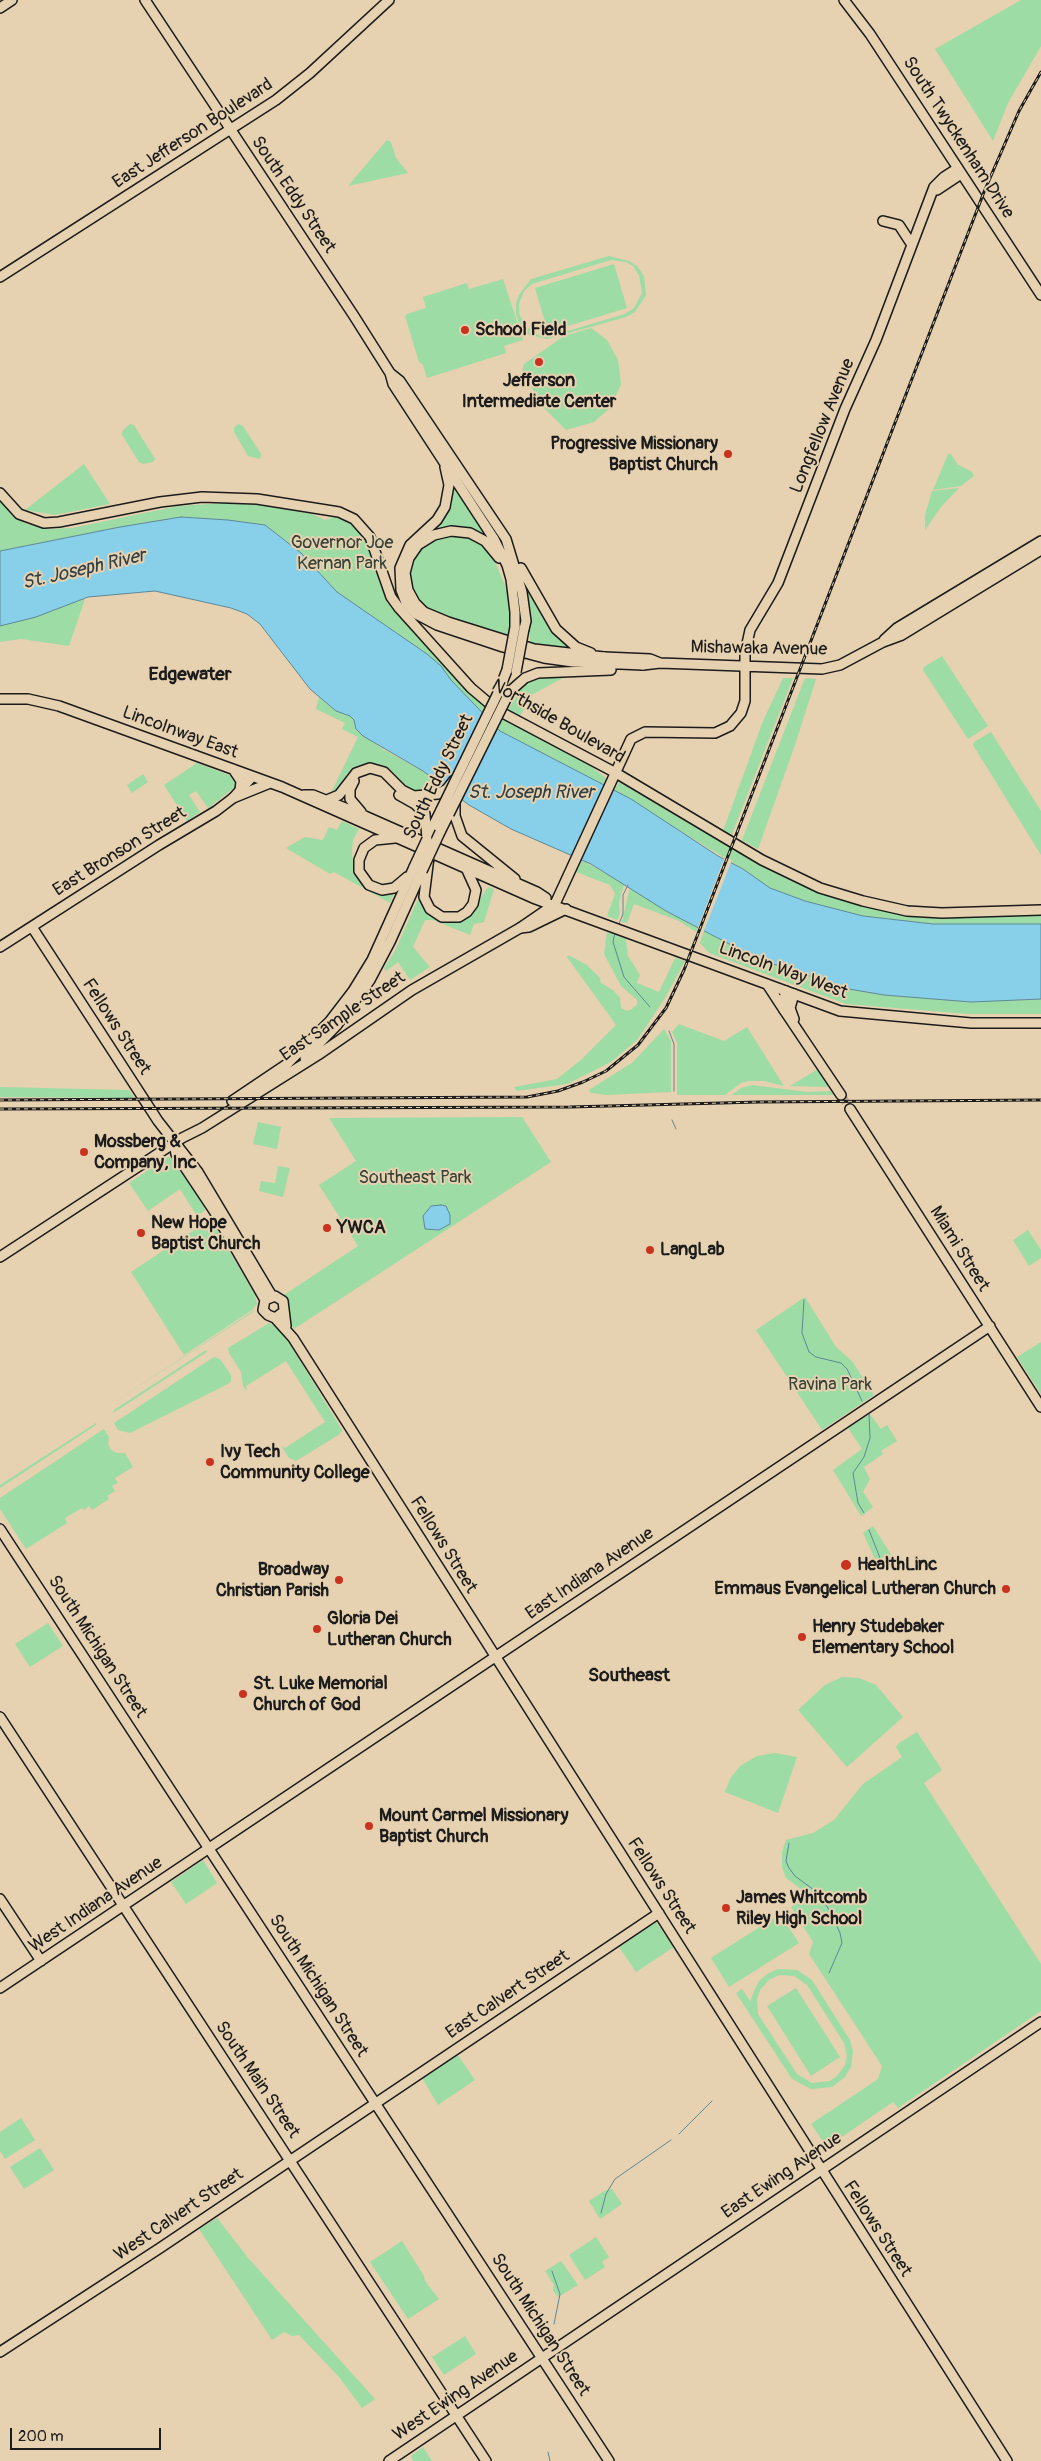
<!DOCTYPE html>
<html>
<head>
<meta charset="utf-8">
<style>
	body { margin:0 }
	#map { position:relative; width:1041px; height:2461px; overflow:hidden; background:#e6d1b0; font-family:Pangolin,sans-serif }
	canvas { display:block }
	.scale { position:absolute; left:10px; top:2428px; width:151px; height:22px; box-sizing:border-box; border:2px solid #1c1c1c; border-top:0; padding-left:6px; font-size:15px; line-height:18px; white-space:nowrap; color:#1c1c1c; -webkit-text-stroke:4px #e6d1b0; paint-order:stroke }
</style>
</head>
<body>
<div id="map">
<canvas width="1041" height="2461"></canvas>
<div class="scale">200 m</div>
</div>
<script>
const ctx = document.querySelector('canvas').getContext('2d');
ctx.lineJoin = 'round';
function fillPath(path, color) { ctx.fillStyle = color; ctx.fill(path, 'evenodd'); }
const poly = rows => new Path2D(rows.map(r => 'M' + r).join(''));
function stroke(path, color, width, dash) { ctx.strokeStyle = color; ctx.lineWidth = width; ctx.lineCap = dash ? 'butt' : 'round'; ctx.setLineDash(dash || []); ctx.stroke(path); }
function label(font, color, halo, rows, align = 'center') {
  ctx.font = font + ' Pangolin,sans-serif'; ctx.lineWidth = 4; ctx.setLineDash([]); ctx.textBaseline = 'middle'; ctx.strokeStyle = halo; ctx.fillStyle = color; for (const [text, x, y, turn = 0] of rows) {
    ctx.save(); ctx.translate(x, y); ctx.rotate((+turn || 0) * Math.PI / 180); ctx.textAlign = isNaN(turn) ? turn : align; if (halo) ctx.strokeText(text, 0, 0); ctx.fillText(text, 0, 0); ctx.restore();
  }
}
const green = poly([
	[1021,0,1041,0,1041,46,1008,103,993,141,935,49],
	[387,140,391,142,396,158,408,173,348,186],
	[609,256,629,261,637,266,644,276,646,295,635,312,626,317,547,339,529,335,519,324,516,314,516,303,519,295,531,279],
	[611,260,626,262,633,266,639,275,642,293,634,308,625,314,547,337,540,336,526,326,519,314,519,304,524,291,532,284],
	[614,264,627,308,548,332,535,288],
	[503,279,523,340,504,346,506,353,427,378,423,365,419,362,405,316,407,314,426,308,423,297,467,283,469,289],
	[591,328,607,340,618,360,621,384,611,407,594,422,566,430,544,408,522,372,524,364,564,336],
	[130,424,134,425,155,459,153,462,143,464,139,462,122,435,123,430],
	[238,424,243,426,261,454,260,459,248,456,234,432,234,428],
	[948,454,951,454,957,464,972,472,974,476,961,486,933,490],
	[84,464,110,504,55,515,25,510],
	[451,483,490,539,467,529,453,526,427,533,431,529],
	[959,488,941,507,925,530,925,515,932,491],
	[0,499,15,517,27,524,48,529,72,528,178,506,226,503,247,503,312,514,325,520,337,516,347,519,367,538,382,582,465,687,483,704,496,713,583,760,606,778,604,787,500,731,451,680,441,666,427,654,337,592,301,553,265,525,228,520,181,517,120,527,0,551],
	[447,534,466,536,474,539,492,555,508,592,511,605,509,639,426,609,414,597,408,576,413,557,425,543],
	[527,586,551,628,563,642,575,650,530,645,530,621,525,588],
	[86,596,69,646,21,639,0,642,0,623],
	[942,656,988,726,968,739,923,670,924,667],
	[573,673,574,676,563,678,533,694,520,716,508,710,521,686,533,677],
	[783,678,793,678,732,834,723,831,763,721],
	[805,678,816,679,795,745,758,849,742,840],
	[319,697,336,711,350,716,354,720,356,729,384,750,423,771,439,785,432,791,415,791,406,786,391,770,382,765,365,763,347,774,336,791,330,795,358,737,342,729,345,723,316,709],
	[991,732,1041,811,1041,855,973,745,974,742],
	[197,763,232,776,237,782,235,787,208,808,196,791,189,795,200,812,187,821,164,785],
	[143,774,148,782,132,793,127,785],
	[619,782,760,865,817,892,861,905,906,915,925,917,1030,914,1041,915,1041,924,933,924,863,916,805,901,770,888,743,869,614,791],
	[342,821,359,829,353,840,352,851,353,865,359,881,375,893,394,892,390,903,334,872,330,874,286,848,305,837,323,840,329,827,337,830],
	[582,860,624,884,619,902,620,914,617,920,607,916,615,894,610,885,576,872],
	[488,887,494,889,484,922,474,924,470,935,433,920,425,920,413,947,430,967,410,980,398,962,386,971,384,968,395,951,418,899,431,915,439,919,473,909],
	[630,887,666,911,698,927,696,932,679,921,634,904,627,923,622,922],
	[704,931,758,959,849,989,884,995,971,1002,1041,999,1041,1014,967,1014,846,1004,709,953,700,943],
	[607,932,626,939,628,956,640,975,637,983,659,992,675,958,685,961,665,998,637,1040,611,1062,567,1084,517,1091,514,1087,557,1079,582,1059,616,1025,567,957,568,955,587,965,600,978,601,983,613,990,620,998,621,1008,627,1011,632,1009,637,1005,637,1000,621,986,604,954],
	[679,1024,724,1041,747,1027,784,1086,764,1081,749,1081,741,1083,725,1095,677,1095,677,1043,672,1032],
	[664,1029,671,1041,671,1092,607,1095,591,1093,589,1090,633,1062],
	[818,1069,829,1087,790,1086],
	[752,1085,807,1092,831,1091,833,1095,732,1095,741,1088],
	[0,1087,129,1090,133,1096,133,1098,0,1097],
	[522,1117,551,1162,294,1329,289,1322,289,1302,284,1295,358,1246,319,1185,356,1161,329,1118],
	[258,1122,281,1127,277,1149,253,1144],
	[168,1157,172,1158,205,1208,204,1211,197,1216,180,1189,148,1211,129,1183],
	[278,1166,290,1168,283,1197,259,1191,261,1181,275,1183],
	[211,1219,255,1295,257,1304,252,1310,184,1355,131,1272],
	[1028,1230,1041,1250,1041,1258,1029,1266,1013,1240],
	[805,1297,836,1347,852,1361,874,1395,822,1430,756,1330],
	[255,1309,253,1312,104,1409,253,1311],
	[269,1323,281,1329,342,1430,340,1434,296,1461,289,1458,281,1445,285,1448,325,1422,286,1361,246,1386,247,1391,243,1386,241,1372,229,1353,228,1348],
	[1041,1342,1041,1394,1017,1357],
	[206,1350,207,1352,113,1413,114,1410],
	[214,1357,220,1359,231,1375,231,1381,228,1384,130,1433,118,1430,114,1423],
	[870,1414,881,1429,887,1425,897,1441,881,1451,883,1454,864,1467,870,1479,863,1492,873,1507,861,1516,833,1470,862,1449,848,1428],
	[96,1423,96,1425,0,1488,0,1485],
	[104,1429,109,1437,108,1443,111,1450,117,1453,125,1453,133,1467,115,1478,118,1483,112,1486,115,1491,107,1496,109,1499,92,1510,89,1506,84,1510,82,1508,65,1518,67,1523,26,1549,0,1509,0,1498],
	[873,1526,892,1556,880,1563,874,1557,863,1533],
	[48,1623,63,1646,30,1667,15,1644],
	[842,1677,859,1678,876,1685,903,1717,847,1767,798,1710,825,1685],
	[917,1732,942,1770,924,1783,1041,1964,1041,2011,898,2108,893,2102,827,2147,811,2124,878,2079,882,2066,809,1954,813,1942,791,1907,809,1895,786,1878,782,1867,782,1852,786,1840,813,1833,834,1820,863,1784,902,1757,896,1747,899,1743],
	[775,1753,797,1757,778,1813,725,1792,730,1779,740,1766,757,1756],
	[203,1860,217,1883,186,1904,171,1882],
	[780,1914,799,1943,729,1987,711,1958],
	[656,1922,674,1947,636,1972,619,1947],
	[778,1969,797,1970,812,1980,850,2040,853,2051,851,2067,845,2077,832,2087,811,2089,792,2079,736,1993,742,1989,750,2001,758,1982,767,1974],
	[780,1975,794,1976,807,1985,844,2043,847,2056,845,2065,837,2076,830,2081,812,2083,797,2074,758,2014,757,1999,760,1990,770,1979],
	[796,1988,840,2057,811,2076,767,2006],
	[457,2054,475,2080,438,2105,422,2078],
	[21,2118,35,2140,5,2159,0,2151,0,2132],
	[40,2148,54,2170,24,2189,10,2167],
	[612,2189,622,2204,600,2219,589,2201,606,2190],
	[217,2218,249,2259,375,2399,362,2408,339,2377,299,2335,292,2336,284,2332,272,2340,199,2229],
	[596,2237,609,2257,602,2262,605,2267,585,2280,569,2255],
	[402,2241,424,2276,425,2281,439,2299,408,2319,370,2262],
	[561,2261,578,2285,558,2297,553,2290,554,2285,545,2271],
	[465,2336,476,2354,444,2375,432,2357],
	[423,2447,432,2461,413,2461,411,2456]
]);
const water = poly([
	[181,517,228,520,265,525,301,553,337,592,427,654,441,666,451,680,500,731,631,799,718,856,743,869,770,888,805,901,863,916,933,924,1041,924,1041,999,971,1002,884,995,849,989,758,959,666,911,591,864,511,829,469,805,423,771,363,736,356,729,354,720,350,716,336,711,310,689,260,624,247,614,231,608,155,591,88,597,36,617,0,626,0,551,120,527,181,517],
	[441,1205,446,1206,450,1215,450,1224,439,1230,425,1229,423,1216,431,1206,441,1205]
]);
const pier = poly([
	[725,856,732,860,703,933,697,930]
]);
const stream = poly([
	[618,926,623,914,623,895,628,885],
	[615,932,613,942,624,977,650,1007],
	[669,1031,674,1044,674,1091],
	[672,1120,676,1129],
	[804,1300,802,1333,809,1352,816,1357,841,1363,847,1369,862,1401],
	[864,1513,858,1503,853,1473,864,1457,870,1438,869,1414],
	[869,1530,882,1563],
	[789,1843,786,1861,789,1868,795,1876,818,1893,830,1911,840,1933,842,1943,829,1973],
	[679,2134,712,2101],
	[601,2213,606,2194,615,2179,671,2140],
	[552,2271,560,2294,554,2324],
	[548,2452,550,2461]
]);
const secondaryTunnel = poly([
	[841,1095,850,1109]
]);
const secondary = poly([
	[844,0,870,34,1041,295],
	[937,190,961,174],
	[883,221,899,225,912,245],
	[0,277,276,100,310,73,389,0],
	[0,493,19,514,44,523,59,522,160,502,202,497,257,499,339,512,354,519,370,537,391,597,399,608,471,688,497,710,616,773,762,860,820,888,863,901,907,911,942,913,1041,910],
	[884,640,897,628,1041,541],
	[604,657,650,659,660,663],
	[643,665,660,663,822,669,840,665,883,642,902,635,1041,550],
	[555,904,631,739,645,732,715,733,730,726,741,713,745,701,745,653,750,630,778,583,845,409,876,340,934,187,944,177,958,168],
	[32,927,158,1121,198,1172,272,1296],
	[520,928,529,927,566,909],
	[0,947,159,845,216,811,233,798,252,777],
	[786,991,783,1002,784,1010,841,1095],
	[794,994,790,1008,794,1019],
	[850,1109,1041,1407],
	[174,1144,176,1154,214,1211,265,1300],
	[283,1312,275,1318,268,1315,263,1310,265,1300,275,1296,283,1301,286,1326],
	[275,1318,293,1338,1007,2461],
	[0,1717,486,2461],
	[0,1899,41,1961],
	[0,1988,990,1326],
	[0,2352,160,2248,659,1913],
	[389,2461,1041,2022]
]);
const primary = poly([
	[145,0,354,316,390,373,393,384,494,539,507,565,511,579,515,612,515,627],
	[0,8,12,0],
	[390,373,400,381,506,539,522,592,526,621,524,629],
	[445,467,449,485,445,507,437,520,410,545,400,568,401,590,406,603,416,614,437,625,503,647,544,658,573,662,643,665],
	[499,558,485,541,470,533,451,531,434,535,418,545,409,558,405,573,408,590,415,603,424,612,448,622,534,649,604,657],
	[521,568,556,629,576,647,591,653],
	[498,693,507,670],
	[508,693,525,678,538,673,611,670],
	[0,699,28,699,59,706,282,787,533,898,840,1011,971,1023,1041,1023],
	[233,769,241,781,240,791],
	[354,781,350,789,350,799,361,812],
	[304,795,313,795,365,816,537,892,546,898],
	[399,795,415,804,425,814,427,839],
	[233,798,270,783],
	[327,800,339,795,356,773,370,768,384,772,402,790,414,796,438,794,447,789,454,780],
	[455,801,455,816,462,836,515,879],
	[440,832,449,814],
	[428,836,441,810],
	[395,838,375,840,364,848,359,860,359,871,369,885,382,890,394,888,407,877],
	[429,857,424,897,430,909,442,917,459,917,467,912,473,904,476,890,466,868],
	[767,984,784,1010],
	[305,1058,337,1025,370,980,390,942,422,871],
	[232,1101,287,1064,330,1021,353,991,372,960,414,867],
	[0,1257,182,1138,202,1128,318,1055,412,990,520,928,555,904],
	[0,1529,609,2461]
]);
const rail = poly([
	[0,1100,527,1097,558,1091,583,1082,606,1071,638,1045,666,1008,684,970,984,192,1019,111,1041,72],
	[0,1109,570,1107,759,1102,1041,1100]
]);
const primaryBridge = poly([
	[507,670,515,627],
	[516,672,524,629],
	[441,810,498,693],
	[449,814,507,697],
	[414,867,427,839],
	[422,871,440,832]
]);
const markers = [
	[465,330,5,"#c8321e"],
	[539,362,5,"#c8321e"],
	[728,454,5,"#c8321e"],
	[84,1152,5,"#c8321e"],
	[327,1228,5,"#c8321e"],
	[141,1233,5,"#c8321e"],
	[650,1250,5,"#c8321e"],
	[210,1462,5,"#c8321e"],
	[846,1565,6,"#c8321e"],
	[339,1580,5,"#c8321e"],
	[1006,1589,5,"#c8321e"],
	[317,1629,5,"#c8321e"],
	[802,1637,5,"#c8321e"],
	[243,1694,5,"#c8321e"],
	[369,1826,5,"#c8321e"],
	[726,1908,5,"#c8321e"]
];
const streetNames = [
	["East Jefferson Boulevard",193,134,-33],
	["South Twyckenham Drive",958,138,57],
	["South Eddy Street",293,195,56],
	["Longfellow Avenue",823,426,-68],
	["Mishawaka Avenue",759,649,1],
	["Northside Boulevard",558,722,30],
	["Lincolnway East",180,733,20],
	["South Eddy Street",439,777,-64],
	["East Bronson Street",120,852,-32],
	["Lincoln Way West",783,971,20],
	["East Sample Street",343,1017,-34],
	["Fellows Street",116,1027,57],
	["Miami Street",959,1249,58],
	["Fellows Street",443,1545,58],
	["East Indiana Avenue",590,1574,-34],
	["South Michigan Street",97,1647,57],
	["Fellows Street",661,1886,57],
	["West Indiana Avenue",96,1905,-34],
	["South Michigan Street",318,1986,57],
	["East Calvert Street",508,1995,-34],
	["South Main Street",257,2080,56],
	["East Ewing Avenue",782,2176,-34],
	["West Calvert Street",179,2215,-34],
	["Fellows Street",877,2229,57],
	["South Michigan Street",540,2325,57],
	["West Ewing Avenue",456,2396,-34]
];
const poiNames = [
	["School Field",475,330],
	["Jefferson",539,381,"center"],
	["Intermediate Center",539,402,"center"],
	["Progressive Missionary",718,444,"right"],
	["Baptist Church",718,465,"right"],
	["Mossberg &",94,1142],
	["Company, Inc",94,1163],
	["New Hope",151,1223],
	["Baptist Church",151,1244],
	["YWCA",337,1228],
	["LangLab",660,1250],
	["Ivy Tech",220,1452],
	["Community College",220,1473],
	["HealthLinc",857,1565],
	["Broadway",329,1570,"right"],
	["Christian Parish",329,1591,"right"],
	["Emmaus Evangelical Lutheran Church",996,1589,"right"],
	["Gloria Dei",327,1619],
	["Lutheran Church",327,1640],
	["Henry Studebaker",812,1627],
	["Elementary School",812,1648],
	["St. Luke Memorial",253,1684],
	["Church of God",253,1705],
	["Mount Carmel Missionary",379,1816],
	["Baptist Church",379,1837],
	["James Whitcomb",736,1898],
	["Riley High School",736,1919]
];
const parkNames = [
	["Governor Joe",342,543],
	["Kernan Park",342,564],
	["Southeast Park",415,1178],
	["Ravina Park",830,1385]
];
const waterNames = [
	["St. Joseph River",84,570,-13],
	["St. Joseph River",531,793]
];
const neighbourhoodNames = [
	["Edgewater",190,675],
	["Southeast",629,1676]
];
fillPath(green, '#9ddca5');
fillPath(water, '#88d0e9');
stroke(water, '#5d8897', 1);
fillPath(pier, '#e6d1b0');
stroke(stream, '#5d8897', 1);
stroke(secondaryTunnel, '#bead92', 9, [9, 4.5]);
stroke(secondary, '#1c1c1c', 12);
stroke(primary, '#1c1c1c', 12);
stroke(secondary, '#e6d1b0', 9);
stroke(primary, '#e6d1b0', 9);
stroke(rail, '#1c1c1c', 3);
stroke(rail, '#e6d1b0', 1, [4]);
stroke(primaryBridge, '#1c1c1c', 12, []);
stroke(primaryBridge, '#e6d1b0', 9);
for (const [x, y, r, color] of markers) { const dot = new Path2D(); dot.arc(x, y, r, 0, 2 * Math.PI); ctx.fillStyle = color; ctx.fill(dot); stroke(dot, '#e6d1b0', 2); }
label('18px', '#1c1c1c', '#e6d1b0', streetNames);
label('bold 18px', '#1c1c1c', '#e6d1b0', poiNames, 'left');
label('18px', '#364237', '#e6d1b0', parkNames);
label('italic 19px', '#324045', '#e6d1b0', waterNames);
label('bold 19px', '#1c1c1c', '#e6d1b0', neighbourhoodNames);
</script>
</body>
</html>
